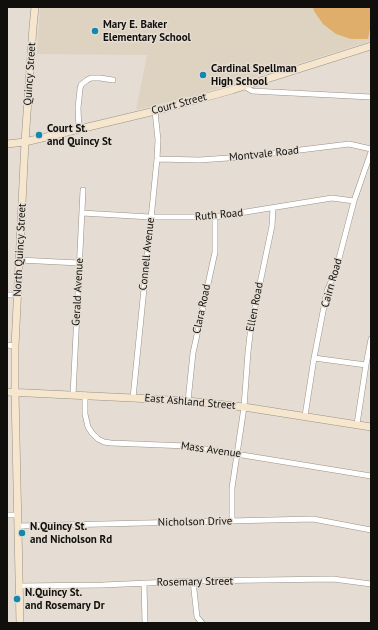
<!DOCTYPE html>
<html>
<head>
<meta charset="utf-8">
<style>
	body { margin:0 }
	#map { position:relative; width:378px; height:630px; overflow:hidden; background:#e5ddd3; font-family:"PT Sans",sans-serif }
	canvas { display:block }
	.frame { position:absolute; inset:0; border:8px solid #110f0b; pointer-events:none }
</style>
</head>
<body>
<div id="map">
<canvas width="378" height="630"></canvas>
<div class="frame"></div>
</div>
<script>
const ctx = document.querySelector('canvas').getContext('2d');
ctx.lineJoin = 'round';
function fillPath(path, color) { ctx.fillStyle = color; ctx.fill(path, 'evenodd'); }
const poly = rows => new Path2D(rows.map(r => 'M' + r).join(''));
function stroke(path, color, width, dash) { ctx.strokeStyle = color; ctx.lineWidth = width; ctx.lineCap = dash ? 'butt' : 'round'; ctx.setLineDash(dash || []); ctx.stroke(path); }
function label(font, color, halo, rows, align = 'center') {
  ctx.font = font + ' "PT Sans",sans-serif'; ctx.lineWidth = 3; ctx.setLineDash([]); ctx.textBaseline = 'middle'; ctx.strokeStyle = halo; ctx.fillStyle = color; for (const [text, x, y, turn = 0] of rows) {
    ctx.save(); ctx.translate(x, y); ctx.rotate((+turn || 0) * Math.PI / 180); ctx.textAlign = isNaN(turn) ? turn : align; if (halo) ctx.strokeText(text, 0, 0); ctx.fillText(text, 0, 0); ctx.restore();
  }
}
const built = poly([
	[40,7,371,7,371,41,201,94,136,110,147,55,37,54]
]);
const green = poly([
	[313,7,371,7,371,23,368,39,351,39,336,34,323,24,314,11]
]);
const street = poly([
	[244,86,252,91,371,97],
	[79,129,78,108,80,89,81,85,87,80,91,78,100,78,113,80],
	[157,159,199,160,243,157,349,144,371,149],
	[82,213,150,217,215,217,332,198,354,201],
	[19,260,79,263],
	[7,295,18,295],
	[7,345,15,346],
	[314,358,366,365],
	[73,395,83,190],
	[85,395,85,414,88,427,92,433,98,439,104,442,111,443,187,446,371,476],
	[133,398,157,159,158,140,155,111],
	[188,401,193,353,215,252,215,217],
	[305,416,314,358,327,291,336,270,354,201,371,152],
	[357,424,366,365,371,339],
	[7,515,17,515],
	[232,521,232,488,244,407,248,352,251,326,272,226,273,208],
	[18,526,313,519,371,530],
	[193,581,197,617,202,623],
	[144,583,145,623],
	[19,586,103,585,193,581,333,579,371,584]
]);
const secondary = poly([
	[7,144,25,142,155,111,232,90,371,46],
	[7,392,133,398,188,401,244,407,371,427],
	[20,623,15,392,15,346,25,142,33,27,35,7]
]);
const markers = [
	[95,31,4,"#1089ac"],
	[203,75,4,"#1089ac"],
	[39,135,4,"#1089ac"],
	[22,533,4,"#1089ac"],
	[17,599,4,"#1089ac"]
];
const poiNames = [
	["Mary E. Baker",103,25],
	["Elementary School",103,38],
	["Cardinal Spellman",211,69],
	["High School",211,82],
	["Court St.",47,129],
	["and Quincy St",47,142],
	["N.Quincy St.",30,527],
	["and Nicholson Rd",30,540],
	["N.Quincy St.",25,593],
	["and Rosemary Dr",25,606]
];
const streetNames = [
	["Quincy Street",30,74,-86],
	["Court Street",179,104,-15],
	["Montvale Road",264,154,-6],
	["Ruth Road",219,215,-5],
	["North Quincy Street",20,250,-87],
	["Connell Avenue",147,254,-84],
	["Cairn Road",332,283,-74],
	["Gerald Avenue",78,292,-87],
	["Ellen Road",255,307,-79],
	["Clara Road",202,309,-78],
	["East Ashland Street",190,402,5],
	["Mass Avenue",211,450,8],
	["Nicholson Drive",195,522,-1],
	["Rosemary Street",195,582,-1]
];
fillPath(built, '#ded2c1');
fillPath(green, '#deae6a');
stroke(street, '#989187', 6);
stroke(secondary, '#989187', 8);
stroke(street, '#fff', 5);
stroke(secondary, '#f7e6ce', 7);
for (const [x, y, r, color] of markers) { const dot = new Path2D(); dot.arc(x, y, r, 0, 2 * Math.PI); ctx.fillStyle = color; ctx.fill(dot); stroke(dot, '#e5ddd3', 1.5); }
label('bold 11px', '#110f0b', '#e5ddd3', poiNames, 'left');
label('11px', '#110f0b', '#e5ddd3', streetNames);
</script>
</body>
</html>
